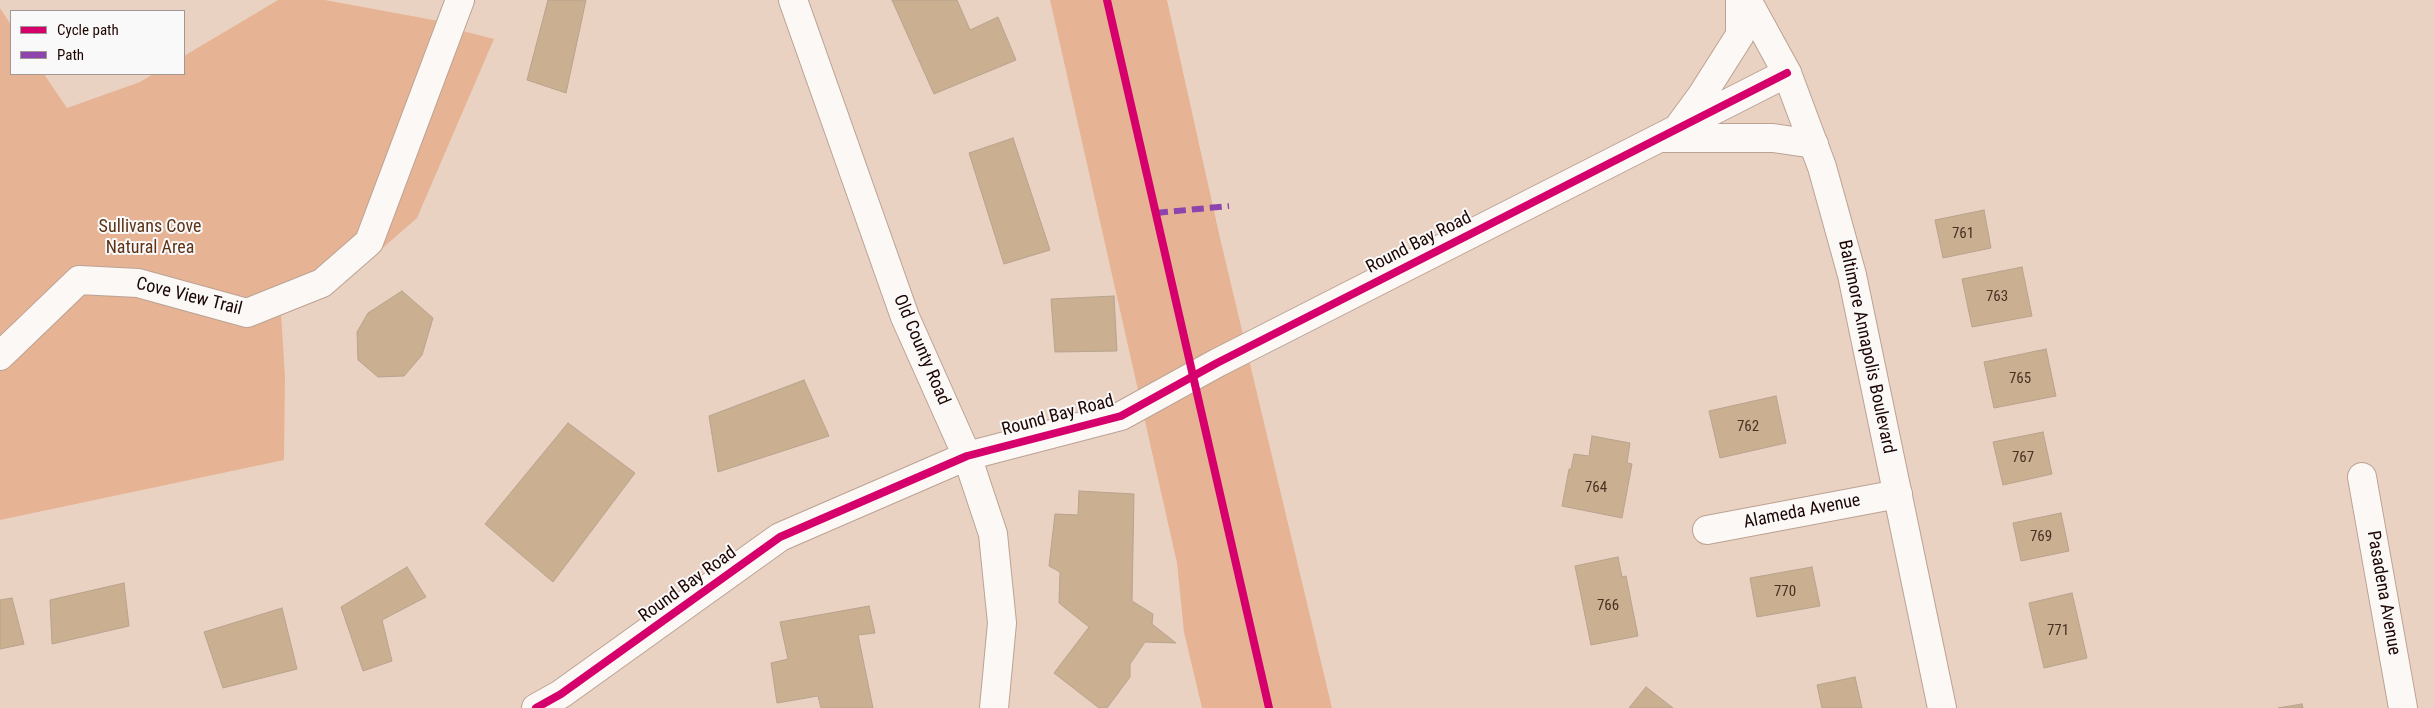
<!DOCTYPE html>
<html>
<head>
<meta charset="utf-8">
<style>
	body { margin:0 }
	#map { position:relative; width:2434px; height:708px; overflow:hidden; background:#ead2c3; font-family:"Roboto Condensed",sans-serif }
	canvas { display:block }
	.legend { position:absolute; left:10px; top:10px; width:175px; height:65px; box-sizing:border-box; background:#f9f9f9; border:1px solid #a19795; margin:0; padding:6px 9px; list-style:none; font-size:15px; color:#1e0500 }
	.legend li { display:flex; align-items:center; gap:10px; height:25px }
	.legend b { width:25px; border:1px solid #a19795 }
</style>
</head>
<body>
<div id="map">
<canvas width="2434" height="708"></canvas>
<ul class="legend">
<li><b style="height:6px;background:#d6006c"></b>Cycle path</li>
<li><b style="height:6px;background:#8e44ad"></b>Path</li>
</ul>
</div>
<script>
const ctx = document.querySelector('canvas').getContext('2d');
ctx.lineJoin = 'round';
function fillPath(path, color) { ctx.fillStyle = color; ctx.fill(path, 'evenodd'); }
const poly = rows => new Path2D(rows.map(r => 'M' + r).join(''));
function stroke(path, color, width, dash) { ctx.strokeStyle = color; ctx.lineWidth = width; ctx.lineCap = dash ? 'butt' : 'round'; ctx.setLineDash(dash || []); ctx.stroke(path); }
function label(font, color, halo, rows, align = 'center') {
  ctx.font = font + ' "Roboto Condensed",sans-serif'; ctx.lineWidth = 4; ctx.setLineDash([]); ctx.textBaseline = 'middle'; ctx.strokeStyle = halo; ctx.fillStyle = color; for (const [text, x, y, turn = 0] of rows) {
    ctx.save(); ctx.translate(x, y); ctx.rotate((+turn || 0) * Math.PI / 180); ctx.textAlign = isNaN(turn) ? turn : align; if (halo) ctx.strokeText(text, 0, 0); ctx.fillText(text, 0, 0); ctx.restore();
  }
}
const green = poly([
	[278,0,325,0,444,22,443,26,494,39,417,218,353,274,281,312,285,377,284,460,0,520,0,8,11,25,11,74,44,74,67,108,140,82,153,74,184,74,184,56],
	[1050,0,1167,0,1220,238,1332,708,1202,708,1184,632,1177,563]
]);
const building = poly([
	[548,0,586,0,566,93,527,80,548,0],
	[892,0,957,0,970,30,998,17,1016,60,934,94,892,0],
	[1013,138,1050,250,1004,264,969,153,1013,138],
	[1984,210,1991,248,1943,258,1935,220,1984,210],
	[2022,267,2032,316,1972,327,1962,279,2022,267],
	[402,291,433,318,422,355,404,376,378,377,358,360,357,332,368,313,402,291],
	[1114,296,1117,351,1055,352,1051,299,1114,296],
	[2046,349,2056,396,1994,408,1984,362,2046,349],
	[804,380,829,436,718,472,709,416,804,380],
	[1776,396,1786,443,1720,458,1709,411,1776,396],
	[568,423,635,473,553,582,485,524,568,423],
	[2043,432,2052,474,2003,485,1993,442,2043,432],
	[1592,436,1630,443,1627,463,1632,464,1622,518,1562,506,1569,469,1571,469,1574,454,1589,456,1592,436],
	[1079,491,1134,494,1132,601,1153,614,1152,624,1176,643,1145,642,1130,664,1130,677,1107,708,1099,708,1054,673,1089,627,1059,603,1060,572,1049,566,1055,514,1078,515,1079,491],
	[2061,513,2069,551,2021,561,2013,523,2061,513],
	[1618,557,1622,577,1626,576,1638,636,1591,645,1575,566,1618,557],
	[407,567,426,597,382,620,392,661,363,671,341,607,407,567],
	[1812,567,1820,606,1757,617,1750,578,1812,567],
	[124,583,129,626,52,644,50,600,124,583],
	[2072,593,2087,658,2044,668,2029,603,2072,593],
	[12,598,24,644,0,649,0,600,12,598],
	[869,606,875,633,858,635,873,708,821,708,818,696,777,703,771,663,788,659,780,622,869,606],
	[282,608,297,669,223,688,204,632,282,608],
	[1855,677,1862,708,1822,708,1817,685,1855,677],
	[1646,687,1673,708,1629,708,1646,687],
	[2302,704,2303,708,2278,708,2302,704]
]);
const minor = poly([
	[793,0,905,317,967,456,993,534,1002,623,994,708],
	[1680,125,1702,95,1740,35,1740,0],
	[1664,138,1773,138,1814,144],
	[0,356,79,280,138,283,247,313,322,283,369,242,460,0],
	[2362,477,2403,708],
	[1707,530,1898,494],
	[536,708,561,694,780,537,967,456,1121,416,1217,363,1787,73]
]);
const tertiary = poly([
	[1747,0,1787,73,1822,167,1852,275,1942,708]
]);
const quiet = poly([
	[1156,213,1229,206]
]);
const cycleway = poly([
	[1107,0,1269,708],
	[536,708,561,694,780,537,967,456,1121,416,1217,363,1787,73]
]);
const numberNames = [
	["761",1963,234],
	["763",1997,297],
	["765",2020,379],
	["762",1748,427],
	["767",2023,458],
	["764",1596,488],
	["769",2041,537],
	["770",1785,592],
	["766",1608,606],
	["771",2058,631]
];
const parkNames = [
	["Sullivans Cove",150,227],
	["Natural Area",150,248]
];
const streetNames = [
	["Round Bay Road",1419,243,-27],
	["Cove View Trail",189,297,14],
	["Baltimore Annapolis Boulevard",1866,347,78],
	["Old County Road",921,350,67],
	["Round Bay Road",1058,416,-15],
	["Alameda Avenue",1802,512,-11],
	["Round Bay Road",688,585,-36],
	["Pasadena Avenue",2383,593,80]
];
fillPath(green, '#e6b495');
fillPath(building, '#caaf90');
stroke(building, '#b7a38e', 1);
stroke(minor, '#bba293', 30);
stroke(tertiary, '#bba293', 30);
stroke(minor, '#fcf8f6', 28);
stroke(tertiary, '#fcf8f6', 28);
stroke(quiet, '#8e44ad', 6, [12, 6]);
stroke(cycleway, '#d6006c', 8);
label('15px', '#493024', null, numberNames);
label('18px', '#5d3215', '#f9f9f9', parkNames);
label('18px', '#1e0500', '#f9f9f9', streetNames);
</script>
</body>
</html>
